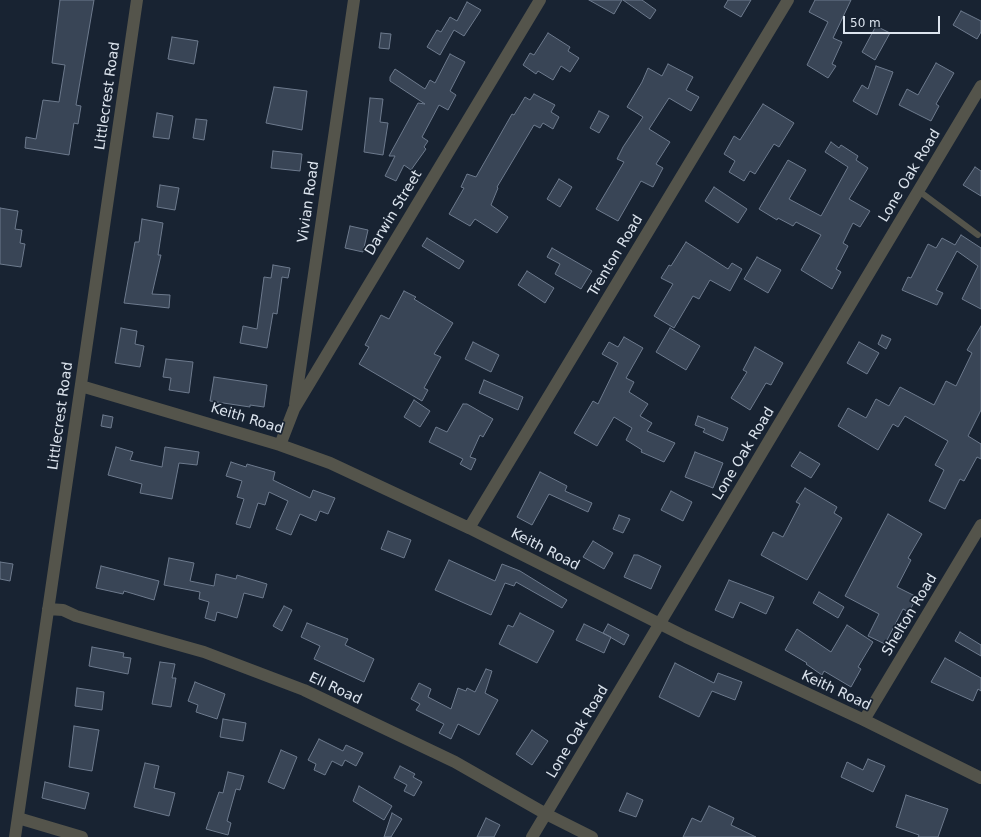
<!DOCTYPE html>
<html>
<head>
<meta charset="utf-8">
<style>
	body { margin:0 }
	#map { position:relative; width:981px; height:837px; overflow:hidden; background:#182332; font-family:"DejaVu Sans",sans-serif }
	canvas { display:block }
	.scale { position:absolute; left:843px; top:16px; width:97px; height:18px; box-sizing:border-box; border:2px solid #dce4ee; border-top:0; padding-left:5px; font-size:12px; line-height:14px; white-space:nowrap; color:#dce4ee; -webkit-text-stroke:3px #182332; paint-order:stroke }
</style>
</head>
<body>
<div id="map">
<canvas width="981" height="837"></canvas>
<div class="scale">50 m</div>
</div>
<script>
const ctx = document.querySelector('canvas').getContext('2d');
ctx.lineJoin = 'round';
function fillPath(path, color) { ctx.fillStyle = color; ctx.fill(path, 'evenodd'); }
const poly = rows => new Path2D(rows.map(r => 'M' + r).join(''));
function stroke(path, color, width, dash) { ctx.strokeStyle = color; ctx.lineWidth = width; ctx.lineCap = dash ? 'butt' : 'round'; ctx.setLineDash(dash || []); ctx.stroke(path); }
function label(font, color, halo, rows, align = 'center') {
  ctx.font = font + ' "DejaVu Sans",sans-serif'; ctx.lineWidth = 3.5; ctx.setLineDash([]); ctx.textBaseline = 'middle'; ctx.strokeStyle = halo; ctx.fillStyle = color; for (const [text, x, y, turn = 0] of rows) {
    ctx.save(); ctx.translate(x, y); ctx.rotate((+turn || 0) * Math.PI / 180); ctx.textAlign = isNaN(turn) ? turn : align; if (halo) ctx.strokeText(text, 0, 0); ctx.fillText(text, 0, 0); ctx.restore();
  }
}
const building = poly([
	[60,0,94,0,76,105,81,106,78,124,74,123,69,155,25,148,26,137,36,139,43,100,59,102,65,65,52,63,60,0],
	[589,0,622,0,614,14,589,0],
	[623,0,642,0,656,10,650,19,623,0],
	[728,0,751,0,741,17,724,7,728,0],
	[815,0,851,0,833,38,842,42,832,64,836,66,828,78,807,65,828,22,809,12,815,0],
	[467,2,481,10,464,36,454,30,440,55,427,47,437,30,441,32,450,17,457,21,467,2],
	[961,11,981,21,981,32,977,39,953,25,961,11],
	[876,26,890,33,875,60,862,52,876,26],
	[381,33,391,34,389,49,379,48,381,33],
	[548,33,570,47,568,51,579,58,570,72,561,66,553,80,538,71,536,74,523,65,530,53,534,55,548,33],
	[172,37,198,41,194,64,168,59,172,37],
	[450,54,465,62,450,91,456,95,448,110,439,105,422,137,428,141,424,147,426,149,411,170,404,165,396,181,385,176,395,156,389,156,418,103,425,104,390,81,390,77,395,69,425,89,430,80,435,83,450,54],
	[936,63,954,73,936,104,939,106,931,121,899,105,907,89,918,95,936,63],
	[668,64,693,77,686,90,699,97,691,111,669,98,649,129,670,142,656,164,663,168,653,187,641,181,618,221,596,209,624,162,617,159,623,147,643,117,627,107,642,82,648,68,662,76,668,64],
	[876,66,893,72,877,115,853,101,862,85,868,89,876,66],
	[274,87,307,91,302,130,266,123,274,87],
	[534,94,555,105,551,112,559,117,553,129,543,123,540,128,534,125,497,187,498,188,491,205,508,217,497,233,475,219,470,226,449,214,464,188,461,187,467,174,476,177,512,114,514,115,525,97,530,100,534,94],
	[370,98,383,99,380,122,388,123,383,155,364,152,370,98],
	[763,104,794,123,779,147,774,144,755,174,750,171,744,181,729,172,735,161,724,154,734,136,740,140,763,104],
	[599,111,609,116,599,133,590,128,599,111],
	[157,113,173,116,169,139,153,137,157,113],
	[196,119,207,120,204,140,193,138,196,119],
	[831,142,839,148,841,145,858,156,856,160,868,168,849,199,870,211,860,227,853,223,843,243,848,246,836,269,841,272,832,289,801,270,821,235,796,222,793,226,778,218,777,220,759,209,788,160,806,170,789,199,821,216,848,167,825,152,831,142],
	[273,151,302,154,300,171,271,168,273,151],
	[975,167,981,171,981,196,963,185,975,167],
	[559,179,572,187,560,207,547,199,559,179],
	[160,185,179,188,175,210,157,207,160,185],
	[714,187,747,209,738,223,705,201,714,187],
	[0,208,18,211,15,229,22,230,20,243,25,244,21,267,0,264,0,208],
	[142,219,163,223,158,255,161,255,152,294,170,295,169,308,124,303,135,242,139,242,142,219],
	[350,226,368,230,363,252,345,248,350,226],
	[961,235,981,248,981,309,962,299,978,266,957,251,936,290,943,293,937,305,902,290,908,277,911,278,928,244,936,248,942,238,955,245,961,235],
	[427,238,464,261,459,269,422,246,427,238],
	[686,242,728,269,732,263,742,269,730,291,710,280,699,299,693,296,674,328,654,316,673,284,661,278,669,265,671,266,686,242],
	[552,248,592,271,581,289,555,274,560,264,547,257,552,248],
	[757,257,781,270,768,293,744,279,757,257],
	[273,265,290,268,288,278,282,277,277,314,273,313,267,348,240,343,243,326,257,329,264,277,271,278,273,265],
	[527,271,554,288,545,303,518,285,527,271],
	[404,291,416,297,414,299,453,323,434,354,441,357,424,388,428,390,422,401,359,364,369,347,365,345,381,315,389,319,404,291],
	[981,326,981,410,968,436,981,444,981,459,977,457,964,481,960,479,945,509,929,501,944,470,935,465,948,441,905,416,898,427,893,424,878,450,838,426,848,408,866,418,876,399,889,406,900,387,934,405,946,381,956,386,972,353,967,350,981,326],
	[121,328,137,331,135,344,144,346,140,367,115,363,121,328],
	[670,328,700,346,686,370,656,352,670,328],
	[882,335,891,339,886,349,878,344,882,335],
	[624,337,643,348,626,378,634,382,629,392,648,404,640,416,652,423,647,431,675,443,664,462,641,452,642,450,626,440,632,428,614,417,597,446,574,433,593,401,598,404,618,363,602,354,609,342,618,347,624,337],
	[473,342,499,355,491,372,465,359,473,342],
	[859,342,879,353,867,374,847,363,859,342],
	[755,347,783,363,771,385,766,383,750,410,731,398,747,372,743,370,755,347],
	[166,359,193,362,189,393,169,390,171,378,163,377,166,359],
	[214,377,267,385,264,407,250,405,250,407,210,401,214,377],
	[484,380,523,397,518,410,479,393,484,380],
	[414,400,430,411,420,427,404,417,414,400],
	[463,404,467,404,493,419,483,437,480,435,470,457,476,459,471,470,460,464,463,459,429,442,436,427,447,432,463,404],
	[103,415,113,417,111,428,101,426,103,415],
	[698,416,728,428,723,441,703,432,705,429,695,425,698,416],
	[116,447,133,452,130,460,162,467,165,447,199,452,197,465,179,463,172,499,140,493,142,484,108,475,116,447],
	[695,452,723,463,713,488,685,477,695,452],
	[800,452,820,464,811,478,791,466,800,452],
	[231,462,246,467,247,464,275,472,273,480,310,498,313,490,335,498,328,514,320,511,316,521,300,514,291,535,276,529,288,501,269,492,265,505,258,503,250,528,236,524,244,499,237,497,242,481,226,476,231,462],
	[540,472,567,486,565,491,592,503,588,512,549,494,532,525,517,517,540,472],
	[805,488,837,507,834,513,842,518,807,580,761,555,773,532,783,537,800,504,796,502,805,488],
	[671,491,692,502,683,521,661,510,671,491],
	[888,514,922,534,908,558,911,560,897,587,917,597,909,612,903,609,885,644,868,636,879,614,845,596,888,514],
	[619,515,630,519,623,533,613,529,619,515],
	[388,531,411,540,404,558,381,549,388,531],
	[593,541,613,553,604,569,583,557,593,541],
	[634,555,638,555,661,566,651,589,624,577,634,555],
	[169,558,194,563,190,581,214,586,216,574,236,579,237,575,267,584,263,598,244,593,237,618,217,612,215,621,205,618,209,602,199,599,200,592,164,585,169,558],
	[449,560,495,581,502,564,520,571,567,600,562,608,516,582,514,586,505,583,491,615,435,590,449,560],
	[0,562,13,564,10,581,0,579,0,562],
	[101,566,159,581,154,600,124,591,123,594,96,588,101,566],
	[729,580,774,597,766,614,740,602,733,618,715,610,729,580],
	[819,592,844,607,838,618,813,603,819,592],
	[284,606,292,610,282,631,273,626,284,606],
	[520,613,554,631,537,663,499,644,508,625,513,627,520,613],
	[307,623,348,639,345,645,374,659,364,682,314,659,320,646,301,637,307,623],
	[584,624,611,637,604,653,576,640,584,624],
	[608,624,629,635,624,645,603,633,608,624],
	[847,625,873,642,858,667,861,669,851,687,824,671,822,675,806,664,807,663,785,650,797,629,831,652,847,625],
	[960,632,981,645,981,656,955,641,960,632],
	[92,647,124,653,123,657,131,658,128,674,89,666,92,647],
	[945,658,981,678,981,691,978,689,973,701,931,682,945,658],
	[160,662,175,664,172,678,176,678,171,707,152,704,160,662],
	[675,663,714,683,718,673,742,682,735,700,712,691,699,717,659,697,675,663],
	[486,669,492,671,485,693,498,700,479,735,458,724,451,739,439,733,444,724,416,710,420,704,411,699,419,683,431,689,428,697,451,709,458,688,466,691,467,688,475,692,486,669],
	[195,682,225,694,217,719,196,712,198,705,188,701,195,682],
	[77,688,104,692,102,710,75,706,77,688],
	[223,719,246,723,243,741,220,737,223,719],
	[74,726,99,730,92,771,69,767,74,726],
	[532,730,548,741,532,765,516,754,532,730],
	[319,739,343,751,346,745,363,753,356,766,345,760,342,766,332,761,325,775,314,770,316,764,308,760,319,739],
	[281,750,297,757,284,789,268,782,281,750],
	[868,759,885,766,873,792,841,777,847,762,863,770,868,759],
	[145,763,159,766,154,788,175,793,169,816,134,807,145,763],
	[400,766,415,774,413,777,422,782,414,796,404,791,407,785,394,778,400,766],
	[228,772,244,776,240,790,236,789,227,821,231,823,228,835,206,829,219,792,223,793,228,772],
	[45,782,89,793,85,809,42,798,45,782],
	[359,786,392,806,384,820,353,801,359,786],
	[627,793,643,800,636,817,619,811,627,793],
	[906,795,948,809,938,837,918,837,919,835,896,827,906,795],
	[709,806,734,818,731,825,756,837,683,837,692,818,701,822,709,806],
	[392,813,402,819,391,837,384,837,392,813],
	[486,818,500,825,494,837,477,837,486,818]
]);
const service = poly([
	[919,191,978,235]
]);
const minor = poly([
	[81,386,280,445,330,463,469,528,686,637,864,720,981,778],
	[295,404,354,0],
	[280,445,294,409,540,0],
	[469,528,788,0],
	[48,609,63,610,76,616,204,652,304,690,455,762,546,814,592,837],
	[864,720,981,525],
	[18,818,82,837],
	[15,837,137,0],
	[532,837,981,86]
]);
const streetNames = [
	["Littlecrest Road",108,96,-82],
	["Lone Oak Road",910,176,-59],
	["Vivian Road",309,202,-82],
	["Darwin Street",394,213,-59],
	["Trenton Road",616,256,-59],
	["Littlecrest Road",61,416,-82],
	["Keith Road",247,419,17],
	["Lone Oak Road",744,454,-59],
	["Keith Road",545,550,27],
	["Shelton Road",910,615,-59],
	["Ell Road",335,689,25],
	["Keith Road",836,691,25],
	["Lone Oak Road",578,732,-59]
];
fillPath(building, '#394556');
stroke(building, '#6d7a8d', 1);
stroke(service, '#54544b', 6);
stroke(minor, '#54544b', 12);
label('14px', '#dce4ee', '#182332', streetNames);
</script>
</body>
</html>
